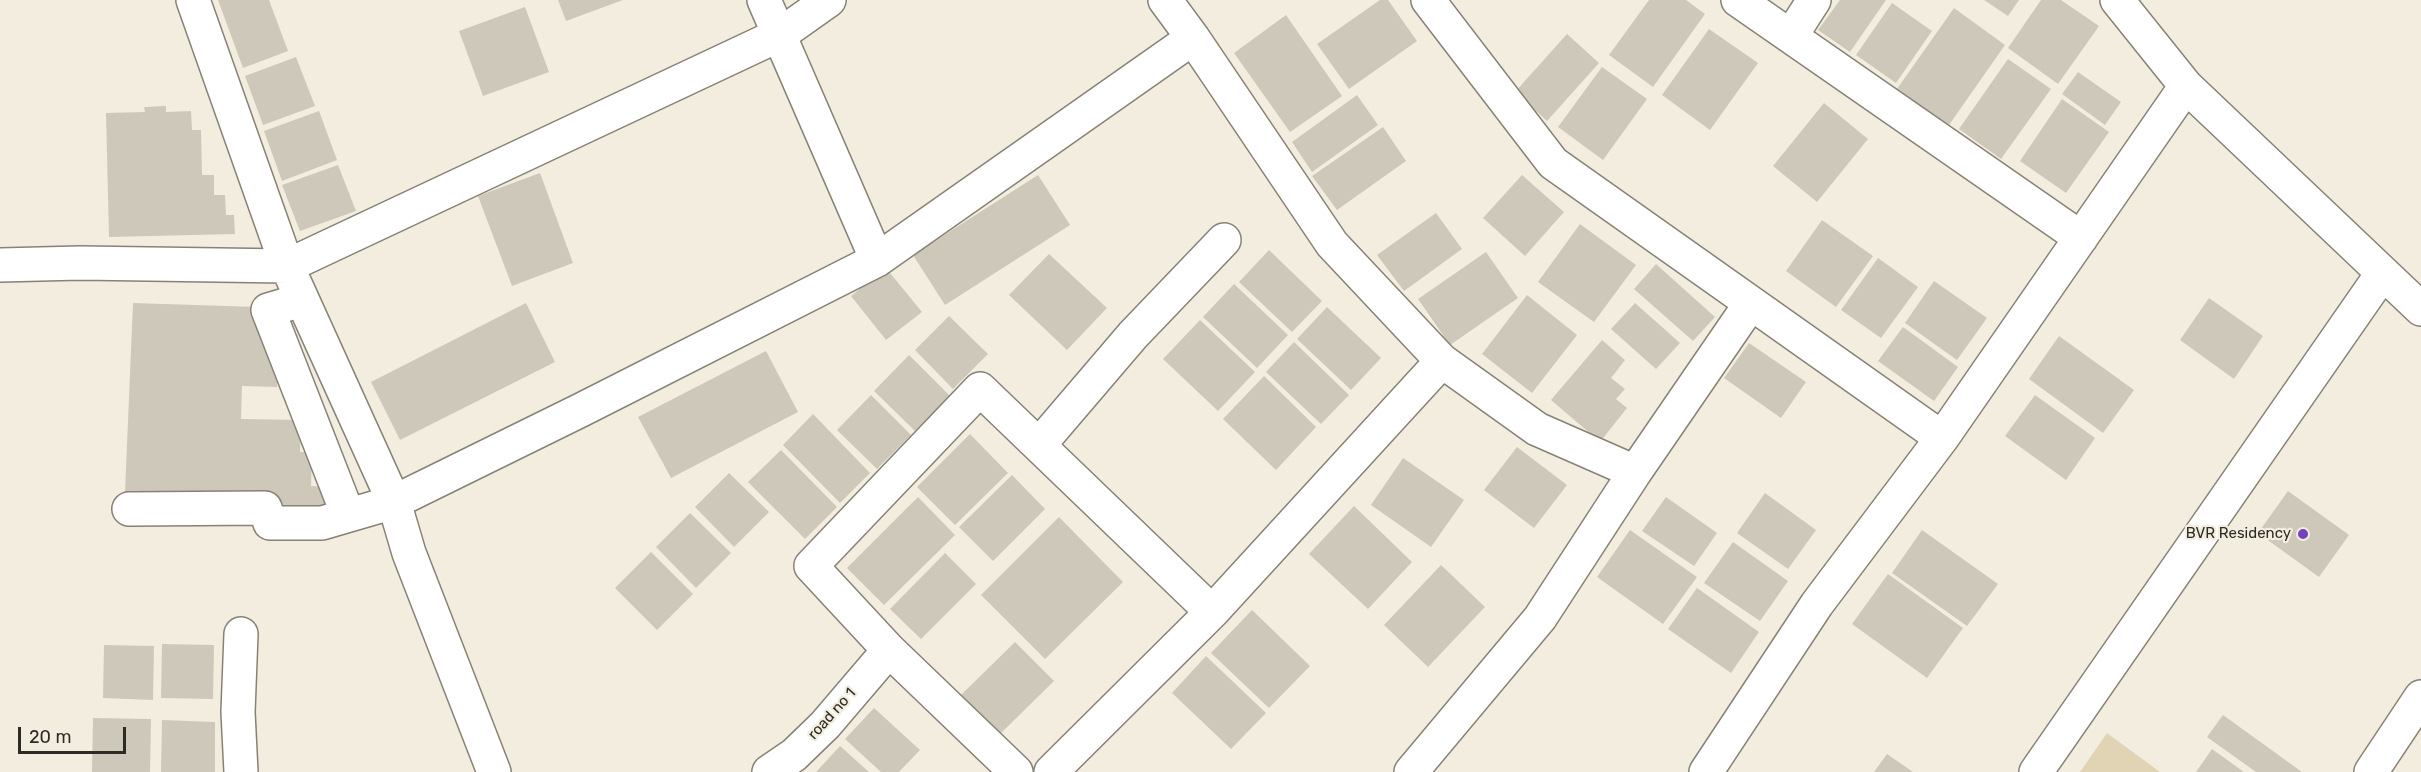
<!DOCTYPE html>
<html>
<head>
<meta charset="utf-8">
<style>
	body { margin:0 }
	#map { position:relative; width:2421px; height:772px; overflow:hidden; background:#f3eddf; font-family:Rubik,sans-serif }
	canvas { display:block }
	.scale { position:absolute; left:18px; top:727px; width:108px; height:27px; box-sizing:border-box; border:3px solid #2d2b25; border-top:0; padding-left:8px; font-size:18px; line-height:21px; white-space:nowrap; color:#2d2b25; -webkit-text-stroke:4px #f3eddf; paint-order:stroke }
</style>
</head>
<body>
<div id="map">
<canvas width="2421" height="772"></canvas>
<div class="scale">20 m</div>
</div>
<script>
const ctx = document.querySelector('canvas').getContext('2d');
ctx.lineJoin = 'round';
function fillPath(path, color) { ctx.fillStyle = color; ctx.fill(path, 'evenodd'); }
const poly = rows => new Path2D(rows.map(r => 'M' + r).join(''));
function stroke(path, color, width, dash) { ctx.strokeStyle = color; ctx.lineWidth = width; ctx.lineCap = dash ? 'butt' : 'round'; ctx.setLineDash(dash || []); ctx.stroke(path); }
function label(font, color, halo, rows, align = 'center') {
  ctx.font = font + ' Rubik,sans-serif'; ctx.lineWidth = 4.5; ctx.setLineDash([]); ctx.textBaseline = 'middle'; ctx.strokeStyle = halo; ctx.fillStyle = color; for (const [text, x, y, turn = 0] of rows) {
    ctx.save(); ctx.translate(x, y); ctx.rotate((+turn || 0) * Math.PI / 180); ctx.textAlign = isNaN(turn) ? turn : align; if (halo) ctx.strokeText(text, 0, 0); ctx.fillText(text, 0, 0); ctx.restore();
  }
}
const green = poly([
	[2107,733,2160,772,2080,772]
]);
const building = poly([
	[218,0,269,0,288,51,243,68],
	[558,0,623,0,566,21],
	[1380,0,1388,0,1417,41,1349,89,1317,44],
	[1649,0,1686,0,1705,14,1653,87,1609,55],
	[1840,0,1886,0,1850,52,1818,30],
	[1984,0,2019,0,2008,16],
	[2041,0,2061,0,2099,26,2058,84,2008,48],
	[1892,3,1932,31,1896,83,1856,55],
	[525,7,549,72,483,96,459,31],
	[1954,8,2005,45,1949,125,1897,89],
	[1286,15,1342,96,1290,132,1234,53],
	[1709,29,1758,63,1710,130,1662,95],
	[1567,34,1599,63,1547,121,1515,92],
	[296,57,315,106,263,125,245,76],
	[2008,59,2051,89,2001,159,1959,129],
	[1602,67,1647,99,1603,160,1558,127],
	[2078,72,2121,102,2105,125,2062,94],
	[1357,95,1378,125,1312,172,1292,142],
	[2062,99,2109,132,2066,193,2020,161],
	[1824,103,1868,139,1817,202,1773,166],
	[166,106,166,112,191,111,192,130,201,130,202,175,214,175,214,195,225,195,226,215,234,215,235,234,109,237,106,113,145,112,144,107],
	[319,111,337,160,282,181,264,131],
	[1383,127,1406,161,1337,210,1312,176],
	[338,165,356,211,300,231,282,185],
	[540,173,573,263,512,286,478,196],
	[1038,175,1070,225,945,305,913,255],
	[1522,175,1564,212,1525,256,1483,218],
	[1436,213,1462,249,1404,291,1377,255],
	[1822,220,1873,256,1836,307,1786,271],
	[1580,224,1636,265,1594,322,1538,282],
	[1269,250,1322,301,1292,332,1239,282],
	[1486,252,1518,298,1450,345,1418,299],
	[1049,254,1107,308,1067,350,1009,295],
	[1878,258,1918,287,1881,338,1841,310],
	[1656,264,1715,317,1693,341,1634,289],
	[886,268,922,312,886,340,851,296],
	[1934,281,1987,318,1957,360,1905,323],
	[1234,284,1288,335,1257,368,1203,317],
	[1527,295,1577,335,1532,393,1482,354],
	[2209,298,2263,336,2234,379,2180,340],
	[133,303,258,307,278,352,277,387,242,386,241,419,301,420,300,452,312,452,311,486,327,487,326,510,270,511,269,498,125,492],
	[526,303,555,362,400,440,371,382],
	[1635,303,1680,343,1656,369,1611,329],
	[1327,307,1381,358,1351,390,1297,339],
	[949,316,988,354,953,389,915,350],
	[1200,320,1255,372,1218,411,1163,359],
	[1903,327,1958,367,1934,401,1878,361],
	[2059,336,2134,390,2103,433,2029,379],
	[1602,340,1625,360,1611,378,1625,389,1616,399,1627,408,1600,442,1551,400],
	[1294,342,1349,395,1321,424,1266,372],
	[1749,343,1806,382,1781,418,1724,378],
	[766,351,798,412,671,478,638,417],
	[909,355,950,396,915,431,874,391],
	[1264,376,1316,427,1276,470,1223,419],
	[871,395,911,435,877,469,837,430],
	[2035,395,2095,438,2066,480,2005,436],
	[813,414,870,473,840,503,783,445],
	[970,434,1008,473,955,525,917,487],
	[1517,447,1567,485,1534,528,1484,490],
	[781,450,837,507,805,539,748,482],
	[1403,458,1464,500,1431,547,1371,505],
	[729,473,769,512,734,547,695,507],
	[1012,475,1045,509,993,561,959,527],
	[2288,491,2349,535,2319,577,2258,533],
	[1765,493,1816,530,1788,569,1737,533],
	[918,497,955,535,884,605,847,568],
	[1666,497,1717,533,1694,566,1642,531],
	[1354,506,1412,562,1368,609,1309,554],
	[690,513,731,553,696,588,656,547],
	[1059,517,1123,582,1045,659,981,595],
	[1630,530,1697,577,1663,624,1597,577],
	[1922,530,1998,584,1967,626,1892,573],
	[1733,542,1788,581,1760,621,1704,583],
	[651,552,693,594,657,630,615,588],
	[945,553,976,584,921,639,890,609],
	[1441,565,1485,607,1428,667,1384,625],
	[1888,574,1963,628,1927,678,1852,624],
	[1697,588,1759,632,1731,673,1668,629],
	[1252,610,1310,666,1269,708,1211,653],
	[1015,642,1054,681,999,735,960,696],
	[162,644,214,645,213,699,161,698],
	[104,645,154,646,153,700,103,698],
	[1206,656,1266,713,1231,749,1172,693],
	[874,708,920,750,899,772,881,772,845,739],
	[2223,715,2302,772,2256,772,2207,737],
	[93,718,151,719,150,772,92,772],
	[162,720,215,722,215,772,161,772],
	[840,746,869,772,816,772],
	[2212,749,2244,772,2196,772],
	[1887,754,1913,772,1874,772]
]);
const minor = poly([
	[193,0,287,266,394,502,409,553,494,772],
	[764,0,877,260],
	[1165,0,1193,38,1332,244,1442,361,1537,429,1635,472],
	[1428,0,1553,163,1942,438],
	[1738,0,2081,238],
	[2117,0,2186,86,2421,309],
	[1791,36,1814,0],
	[0,265,80,263,287,266,781,34,829,0],
	[302,300,268,310,348,515],
	[1039,445,1133,335,1224,240],
	[129,509,265,508,270,523,322,523,394,502,581,410,877,260,1193,38],
	[241,772,238,712,241,634],
	[769,772,794,755,825,725,889,650],
	[1016,772,889,650,811,566,980,389,1212,612],
	[1051,772,1212,612,1442,361],
	[1411,772,1540,618,1635,472,1751,303],
	[1706,772,1817,604,1942,438,2186,86],
	[2036,772,2382,274],
	[2371,772,2421,697]
]);
const markers = [
	[2303,534,6,"#7343bb"]
];
const poiNames = [
	["BVR Residency",2291,534]
];
const streetNames = [
	["road no 1",832,714,-48]
];
fillPath(green, '#e1d4b4');
fillPath(building, '#cec8ba');
stroke(minor, '#888276', 36);
stroke(minor, '#fff', 33);
for (const [x, y, r, color] of markers) { const dot = new Path2D(); dot.arc(x, y, r, 0, 2 * Math.PI); ctx.fillStyle = color; ctx.fill(dot); stroke(dot, '#f3eddf', 2); }
label('15px', '#2d2b25', '#f3eddf', poiNames, 'right');
label('15px', '#2d2b25', '#f3eddf', streetNames);
</script>
</body>
</html>
